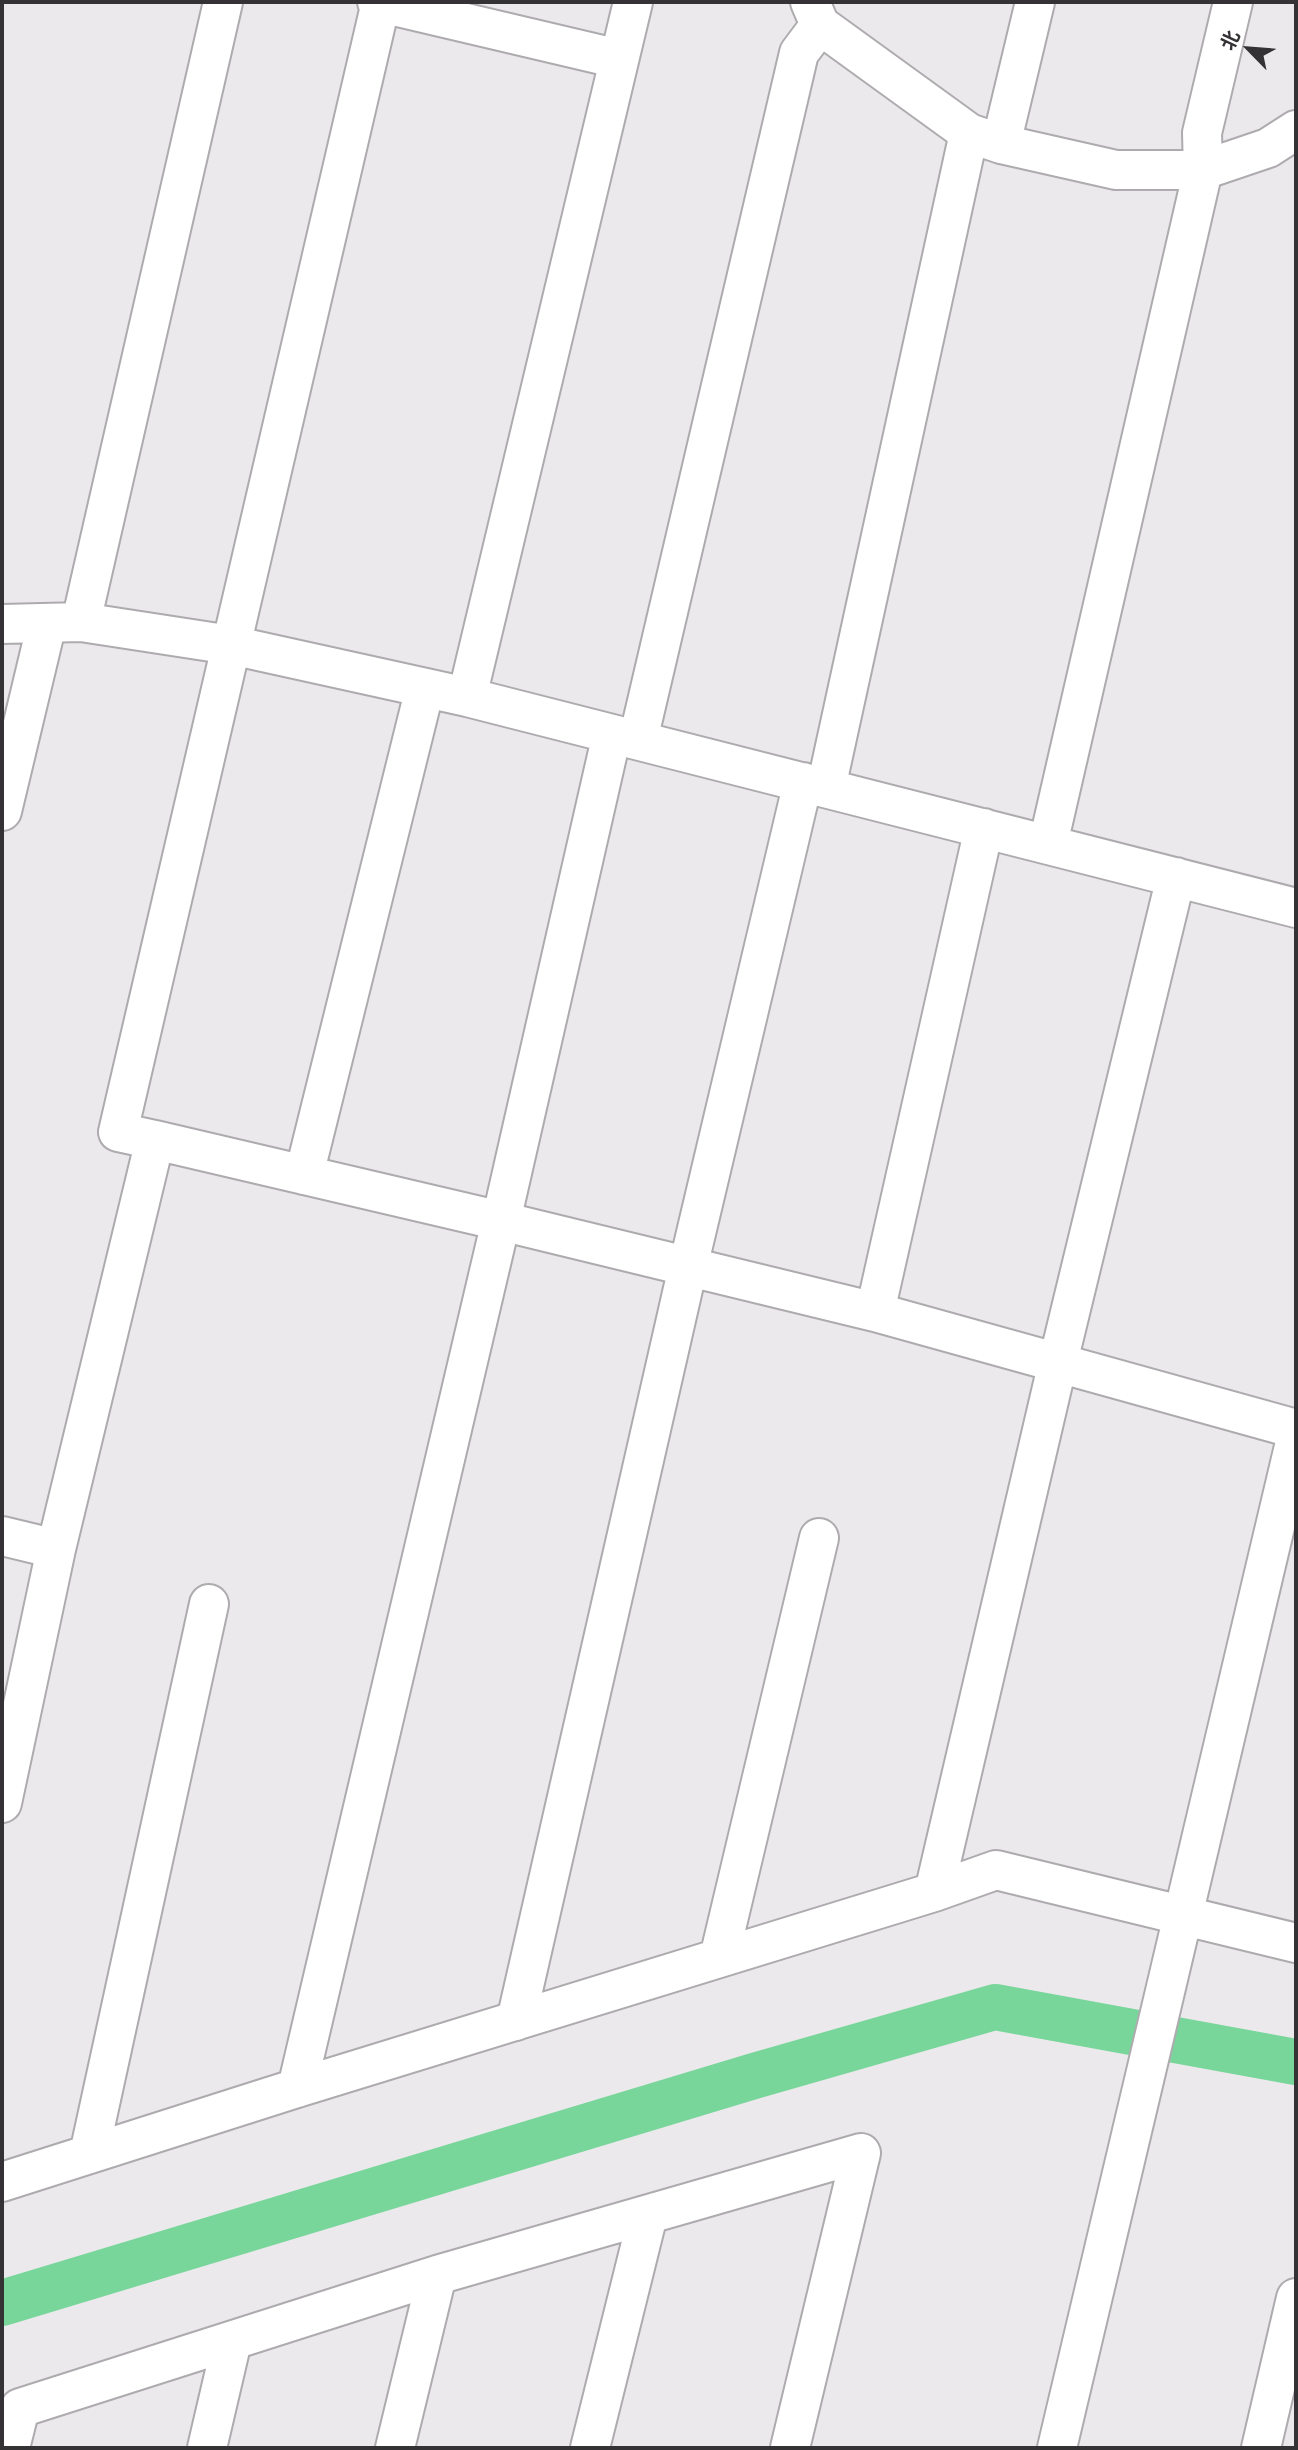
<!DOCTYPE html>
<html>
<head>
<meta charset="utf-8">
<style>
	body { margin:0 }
	#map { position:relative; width:1298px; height:2450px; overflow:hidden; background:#ece9ed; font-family:"Public Sans","Noto Sans SC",sans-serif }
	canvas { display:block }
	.frame { position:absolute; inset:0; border:4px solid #343234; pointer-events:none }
	.north { position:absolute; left:1214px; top:14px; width:70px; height:70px; -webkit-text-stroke:5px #fff; paint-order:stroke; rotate:295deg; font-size:19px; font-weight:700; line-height:28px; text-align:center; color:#343234 }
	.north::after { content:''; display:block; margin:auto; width:24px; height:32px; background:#343234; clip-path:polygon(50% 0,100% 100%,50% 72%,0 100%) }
</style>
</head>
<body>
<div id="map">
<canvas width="1298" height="2450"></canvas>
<div class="frame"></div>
<div class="north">北</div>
</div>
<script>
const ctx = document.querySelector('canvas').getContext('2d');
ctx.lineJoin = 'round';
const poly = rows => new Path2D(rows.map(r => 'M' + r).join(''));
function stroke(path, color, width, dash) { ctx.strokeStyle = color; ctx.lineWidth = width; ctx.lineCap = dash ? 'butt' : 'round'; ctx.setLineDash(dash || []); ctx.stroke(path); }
const canal = poly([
	[2,2303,754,2076,995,2007,1296,2062]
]);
const minor = poly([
	[377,2,619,59],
	[810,2,820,25,969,133,1001,144,1116,170,1203,170,1268,148,1296,130],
	[1001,144,1035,2],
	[81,622,223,2],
	[2,624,81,622,231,645,467,697,1296,908],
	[467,697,633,2],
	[638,740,799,53,820,25],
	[826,788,969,133],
	[2,811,47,623],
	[1048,844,1203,170,1202,133,1233,2],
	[155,1140,118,1132,381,2],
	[304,1175,425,688],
	[875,1312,984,828],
	[2,1536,56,1549,155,1140,501,1221,875,1312,1296,1429],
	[2,1803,56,1549],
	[934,1892,1058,1362,1176,877],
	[719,1958,819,1538],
	[516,2021,688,1267,803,782],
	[297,2088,501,1221,612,734],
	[89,2154,209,1604],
	[2,2182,297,2088,934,1892,996,1870,1296,1943],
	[10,2448,20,2408,437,2275,861,2153,790,2448],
	[207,2448,232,2341],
	[395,2448,437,2275],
	[590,2448,648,2215],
	[1057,2448,1296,1438],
	[1261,2448,1296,2298]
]);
stroke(canal, '#78d69a', 46);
stroke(minor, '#aeabaf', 42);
stroke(minor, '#fff', 38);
</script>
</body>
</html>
